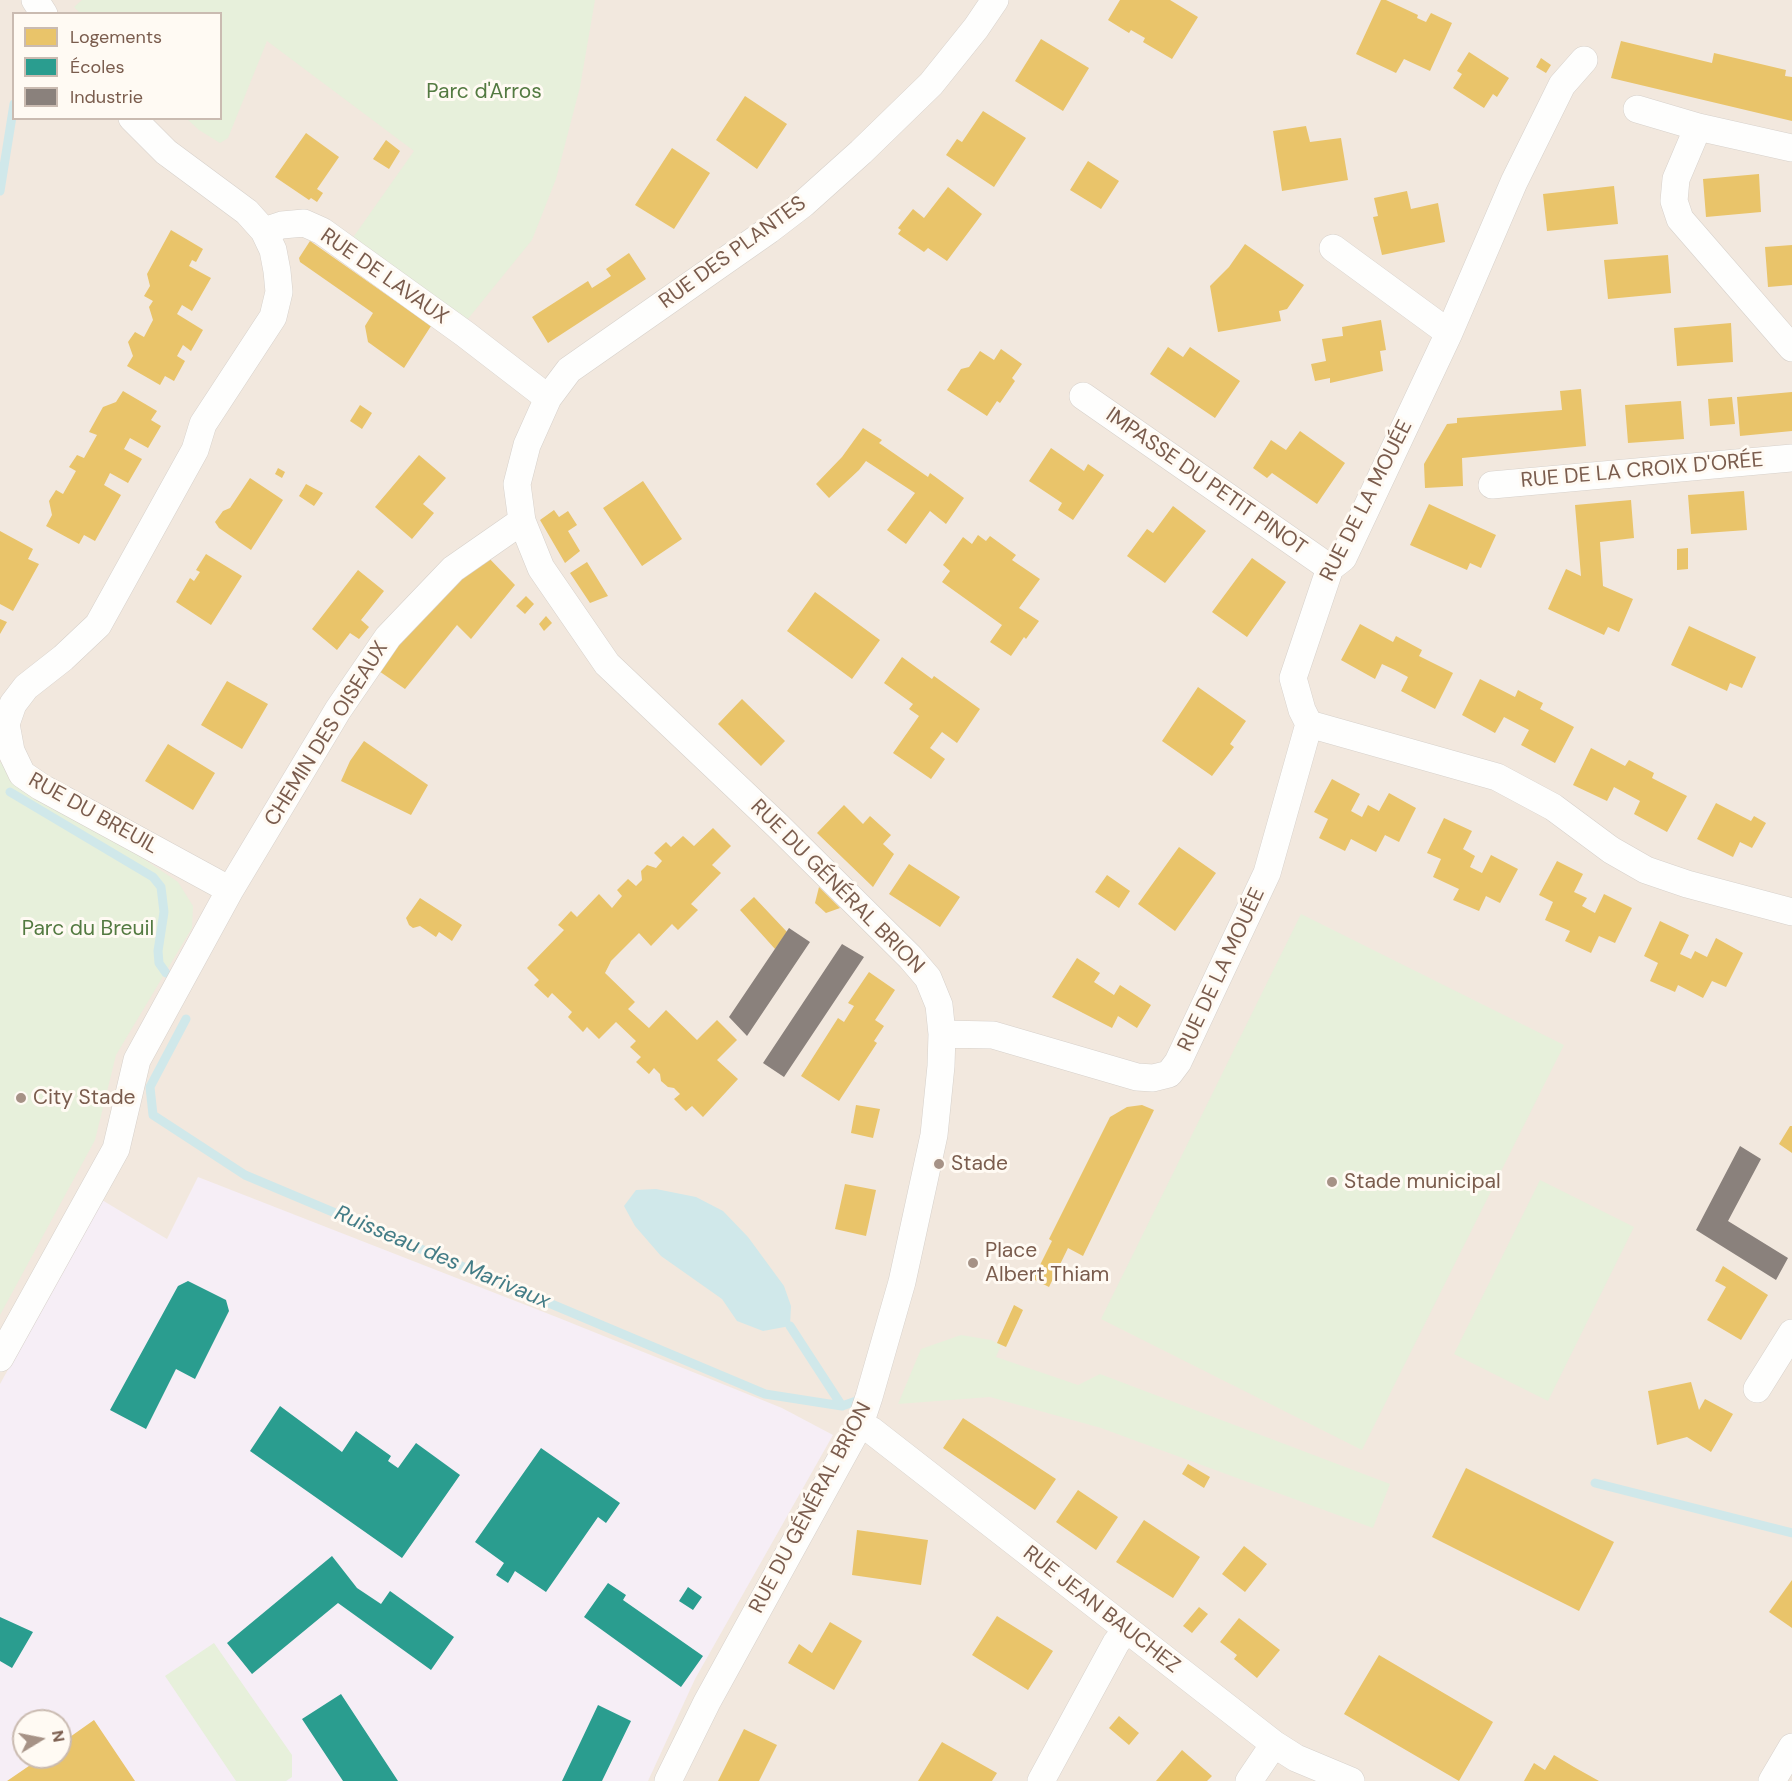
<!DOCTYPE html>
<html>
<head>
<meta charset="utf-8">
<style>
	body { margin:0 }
	#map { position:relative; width:1792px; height:1781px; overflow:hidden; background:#f9f5f0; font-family:"DM Sans",sans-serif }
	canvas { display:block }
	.legend { position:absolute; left:12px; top:12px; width:210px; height:108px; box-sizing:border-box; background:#fffaf3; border:2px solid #cabbb1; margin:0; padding:8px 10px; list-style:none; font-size:18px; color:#7a5c4d }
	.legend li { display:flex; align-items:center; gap:12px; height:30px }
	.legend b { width:30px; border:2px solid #cabbb1 }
	.north { position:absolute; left:12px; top:1709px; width:60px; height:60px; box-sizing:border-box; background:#fffaf3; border:2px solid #cabbb1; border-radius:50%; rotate:80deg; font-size:16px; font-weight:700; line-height:24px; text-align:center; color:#7a5c4d }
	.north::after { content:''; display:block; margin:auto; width:21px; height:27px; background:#a69286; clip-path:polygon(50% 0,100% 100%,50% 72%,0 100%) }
</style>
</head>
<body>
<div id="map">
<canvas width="1792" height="1781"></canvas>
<ul class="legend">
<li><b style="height:16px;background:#e9c46a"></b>Logements</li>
<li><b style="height:16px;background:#2a9d8f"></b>Écoles</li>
<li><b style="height:16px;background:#8a817c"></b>Industrie</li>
</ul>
<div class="north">N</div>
</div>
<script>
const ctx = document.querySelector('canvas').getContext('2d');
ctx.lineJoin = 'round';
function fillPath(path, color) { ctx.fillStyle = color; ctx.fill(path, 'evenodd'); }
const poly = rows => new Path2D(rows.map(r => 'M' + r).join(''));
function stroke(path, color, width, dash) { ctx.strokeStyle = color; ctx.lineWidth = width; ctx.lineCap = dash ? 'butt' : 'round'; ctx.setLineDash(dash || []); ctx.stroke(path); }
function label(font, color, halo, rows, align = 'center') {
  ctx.font = font + ' "DM Sans",sans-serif'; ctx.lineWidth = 6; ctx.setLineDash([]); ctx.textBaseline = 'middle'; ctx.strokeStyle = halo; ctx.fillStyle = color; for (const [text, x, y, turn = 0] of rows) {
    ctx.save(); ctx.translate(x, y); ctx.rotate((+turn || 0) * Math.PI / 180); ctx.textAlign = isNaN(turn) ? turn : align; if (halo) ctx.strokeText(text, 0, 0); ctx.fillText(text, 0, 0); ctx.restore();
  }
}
const residential = poly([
	[0,0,1792,0,1792,1781,0,1781],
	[14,14,220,14,220,118,14,118],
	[24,1721,60,1721,60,1757,24,1757]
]);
const education = poly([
	[198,1177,559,1318,782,1408,833,1435,695,1679,648,1781,0,1781,0,1384,102,1200,167,1239],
	[24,1721,60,1721,60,1757,24,1757]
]);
const green = poly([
	[82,0,595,0,580,87,556,179,532,240,467,320,352,239,414,151,267,41,228,138,220,143,199,130,187,119,220,118,220,14,81,14,74,7],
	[0,762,178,882,193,906,192,928,116,1055,95,1140,0,1315],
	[1301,914,1564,1045,1362,1450,1101,1319],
	[1540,1180,1634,1227,1548,1401,1454,1354],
	[961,1335,991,1340,1001,1345,996,1357,1078,1385,1100,1374,1390,1484,1373,1528,1101,1428,990,1397,898,1404,921,1349],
	[214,1643,292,1755,292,1777,286,1781,236,1781,165,1676]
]);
const water = poly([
	[656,1189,696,1197,723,1211,748,1237,784,1286,791,1306,790,1326,763,1331,737,1321,722,1299,661,1256,635,1226,624,1206,636,1190]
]);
const homes = poly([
	[1120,0,1170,0,1198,17,1172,59,1143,42,1145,38,1131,30,1129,33,1108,20],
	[1381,0,1386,0,1418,15,1417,18,1426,22,1431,13,1452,23,1430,71,1404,59,1396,73,1356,54],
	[1041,39,1089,68,1063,111,1015,81],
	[1621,41,1712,63,1714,53,1786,70,1785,76,1792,77,1792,121,1611,78],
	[1469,52,1509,78,1497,97,1493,94,1484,108,1453,88,1462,74,1457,71],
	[1541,58,1551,65,1546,73,1536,67],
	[745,96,787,124,757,169,716,140],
	[983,111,1026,138,994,187,946,155,957,139,962,142],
	[1306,126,1310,142,1341,138,1348,180,1282,191,1273,131],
	[306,133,339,157,317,189,323,193,317,202,311,198,309,200,275,177],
	[386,140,400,151,389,169,373,159],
	[672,148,710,173,674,229,635,205],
	[1088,161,1119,181,1101,209,1070,190],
	[1759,174,1761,212,1706,217,1703,179],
	[1614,186,1618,224,1547,231,1543,194],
	[948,187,982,214,947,261,928,248,924,252,898,234,901,230,898,228,913,209,924,218],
	[1407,191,1411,209,1438,203,1445,242,1382,255,1373,217,1378,216,1374,198],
	[171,230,203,249,196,262,192,260,189,266,211,278,192,311,182,305,177,314,203,330,191,351,183,345,177,356,185,361,174,381,165,376,160,385,127,366,133,356,128,342,135,332,144,337,153,320,149,307,153,301,144,296,150,286,147,274],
	[310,241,431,326,404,368,368,342,365,326,373,313,300,262,299,258],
	[1245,244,1304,285,1287,309,1279,311,1281,321,1218,332,1210,286,1229,267],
	[1792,245,1792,285,1768,287,1765,247],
	[629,253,646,279,548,343,532,317,588,281,592,288,611,276,606,269],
	[1668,255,1671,293,1608,299,1604,260],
	[1381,320,1386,350,1380,351,1383,371,1330,383,1330,378,1315,381,1311,364,1326,361,1322,339,1343,336,1342,327],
	[1731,323,1733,362,1677,366,1674,328],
	[1168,347,1183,357,1190,347,1240,381,1215,418,1150,374],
	[1001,349,1022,364,1012,378,1015,381,1000,403,997,401,987,416,947,390,961,369,969,367,980,351,994,360],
	[1581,389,1586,446,1462,458,1463,486,1425,488,1424,464,1447,424,1457,423,1457,418,1562,410,1560,391],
	[123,391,157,411,151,420,161,426,148,448,130,438,124,449,142,459,128,483,110,473,104,485,121,495,95,541,84,535,79,544,46,526,52,515,49,501,56,490,63,494,76,471,69,467,77,455,84,458,97,435,89,432,103,407,116,402],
	[1792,392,1792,431,1740,436,1737,397],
	[1732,397,1735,424,1710,426,1708,399],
	[1681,401,1684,439,1628,443,1625,405],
	[360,405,372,413,362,429,350,421],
	[863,428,882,440,879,443,928,477,930,473,964,498,946,524,930,511,906,544,887,530,915,493,866,461,859,470,829,498,816,484,842,457],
	[1300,431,1345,463,1317,504,1272,473,1267,478,1253,468,1271,440,1286,450],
	[1051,448,1084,471,1088,464,1104,475,1073,520,1058,510,1062,503,1029,481],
	[419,455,446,478,423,504,434,513,412,539,375,507],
	[278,468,285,472,282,478,275,474],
	[250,478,283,500,251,550,219,528,215,522,223,511,230,508],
	[643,481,682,539,642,566,603,508],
	[306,484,323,493,314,506,299,496],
	[1744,491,1747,530,1691,534,1688,495],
	[1631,500,1634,538,1600,542,1603,586,1633,599,1619,632,1608,627,1604,635,1548,609,1566,569,1581,576,1575,505],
	[1429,504,1496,535,1481,568,1470,563,1467,570,1410,545],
	[1173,506,1206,531,1165,583,1127,556,1147,529,1153,533],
	[554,510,559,517,568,511,577,525,568,531,580,551,565,563,540,520],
	[0,531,33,549,28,559,39,564,13,611,0,604],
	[978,535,986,541,990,536,1016,555,1012,560,1040,579,1019,608,1039,621,1026,639,1024,637,1011,656,990,642,1002,625,942,582,950,571,943,565,963,537,972,544],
	[1688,548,1688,569,1677,570,1677,549],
	[483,552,515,585,471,639,457,625,405,689,376,669],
	[206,554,242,576,211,625,176,602,190,578,194,581,200,572,196,570],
	[1252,558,1286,582,1247,637,1212,612],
	[587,562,608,596,590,603,570,573],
	[358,570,384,591,361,620,369,627,359,639,350,633,337,650,312,629],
	[815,592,880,640,852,679,787,631],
	[526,596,534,604,525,614,516,606],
	[546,616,552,623,544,631,539,624],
	[0,619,7,622,0,634],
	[1360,624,1393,642,1396,636,1422,650,1419,656,1453,673,1435,709,1401,691,1408,677,1395,670,1382,664,1375,679,1341,660],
	[1689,626,1756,657,1742,688,1730,683,1727,691,1671,665],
	[902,657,932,679,934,676,980,709,957,743,942,732,930,748,945,759,931,779,893,753,919,716,909,709,913,704,884,683],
	[1480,679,1515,697,1518,690,1531,697,1543,703,1540,709,1574,727,1555,763,1521,745,1529,730,1504,717,1495,733,1462,715],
	[227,681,268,704,242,749,201,725],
	[1198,687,1246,721,1230,744,1234,747,1212,776,1162,741],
	[742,699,785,741,761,766,718,724],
	[364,741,428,785,411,815,341,781,350,761],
	[168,744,215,773,193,810,145,781],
	[1591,748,1625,766,1629,760,1654,773,1652,778,1687,796,1667,832,1634,814,1640,801,1614,787,1607,801,1573,785],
	[1332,779,1360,794,1351,811,1362,817,1368,805,1379,811,1389,793,1416,808,1399,842,1385,835,1376,852,1351,839,1345,851,1319,838,1328,819,1314,812],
	[1716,803,1751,821,1754,816,1766,823,1752,848,1740,842,1733,857,1697,839],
	[844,805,863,824,870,816,891,835,883,844,894,854,873,887,817,833],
	[1444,818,1472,831,1463,849,1475,856,1470,867,1482,873,1491,855,1518,869,1500,903,1486,896,1479,911,1453,900,1459,889,1433,877,1441,859,1427,853],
	[713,828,731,846,712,865,721,873,691,904,698,910,678,930,672,924,651,946,639,933,611,961,605,973,635,1002,628,1009,649,1028,666,1010,697,1040,717,1020,737,1040,717,1060,738,1079,703,1117,692,1106,686,1111,674,1099,680,1094,674,1088,668,1087,661,1081,660,1074,654,1068,649,1074,636,1062,641,1057,630,1047,636,1041,616,1022,599,1039,587,1027,583,1032,568,1017,572,1012,552,993,548,998,534,985,539,980,527,968,564,930,558,925,571,911,577,917,599,894,612,908,622,896,617,890,628,879,636,886,642,880,641,871,647,865,656,868,662,861,654,853,666,842,671,847,683,836,694,846],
	[1179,847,1216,873,1175,931,1138,904],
	[1557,861,1583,874,1574,892,1587,898,1582,906,1595,913,1604,894,1632,908,1615,943,1599,936,1591,953,1565,941,1570,931,1545,920,1553,902,1539,895],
	[909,864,960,897,940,927,889,894],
	[1107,875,1130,891,1119,908,1095,892],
	[819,887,840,908,826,913,815,903],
	[754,897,787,932,775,949,740,910],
	[420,898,462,925,452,941,439,932,436,937,420,926,413,928,409,925,406,918],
	[1660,921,1689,935,1680,954,1691,959,1695,951,1707,957,1716,938,1743,953,1726,987,1712,981,1703,998,1678,985,1675,992,1650,981,1658,963,1644,956],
	[1077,958,1100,973,1094,982,1114,995,1120,985,1151,1005,1137,1028,1118,1016,1112,1028,1052,997],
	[869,972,895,990,875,1020,884,1026,874,1041,877,1043,839,1101,801,1076,838,1018,844,1022,854,1006,848,1003],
	[856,1105,880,1109,873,1138,851,1133],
	[1142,1105,1154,1110,1083,1256,1068,1248,1049,1287,1033,1279,1052,1241,1049,1239,1110,1117,1127,1107],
	[1790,1126,1792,1126,1792,1153,1779,1144],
	[845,1184,876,1190,866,1236,835,1229],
	[1723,1266,1768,1295,1741,1340,1707,1320,1726,1287,1715,1281],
	[1014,1305,1023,1310,1006,1347,997,1343],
	[1691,1382,1699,1410,1705,1399,1733,1414,1711,1452,1687,1437,1657,1445,1648,1391],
	[963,1418,1056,1479,1035,1510,943,1448],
	[1188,1464,1210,1477,1204,1488,1182,1474],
	[1466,1468,1614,1542,1579,1611,1432,1537],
	[1078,1490,1118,1517,1096,1550,1056,1522],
	[1144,1520,1200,1557,1173,1598,1116,1562],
	[857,1530,928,1540,921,1585,852,1575],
	[1244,1546,1267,1564,1245,1592,1222,1574],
	[1792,1580,1792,1628,1769,1612],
	[1199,1607,1208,1614,1192,1633,1183,1626],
	[997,1616,1053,1651,1028,1690,972,1655],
	[1239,1618,1280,1650,1257,1678,1234,1659,1237,1655,1220,1642],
	[830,1622,862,1641,834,1690,788,1663,799,1644,812,1653],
	[1379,1655,1493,1722,1459,1781,1344,1714],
	[1119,1716,1139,1733,1129,1745,1109,1728],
	[94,1720,135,1781,7,1781,42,1757,60,1757,60,1744],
	[744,1729,777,1745,759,1781,718,1781],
	[942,1742,997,1773,992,1781,918,1781],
	[1182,1750,1212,1776,1207,1781,1156,1781],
	[1554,1755,1574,1767,1599,1781,1524,1781,1534,1763,1545,1770]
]);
const schools = poly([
	[188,1281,226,1300,229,1311,195,1379,176,1369,146,1429,110,1410,178,1286],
	[280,1406,342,1452,356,1431,391,1456,388,1461,398,1468,416,1443,460,1475,402,1558,250,1451],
	[541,1448,620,1503,606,1523,598,1517,546,1592,515,1571,508,1583,496,1575,504,1563,475,1542],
	[332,1556,357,1588,381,1604,390,1591,454,1637,431,1670,338,1603,252,1674,227,1643],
	[608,1583,626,1595,623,1600,703,1656,681,1687,584,1617],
	[688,1587,702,1597,693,1610,679,1601],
	[0,1617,33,1632,12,1668,0,1661],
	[341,1694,398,1781,343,1781,302,1719],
	[598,1705,631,1721,602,1781,562,1781]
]);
const industry = poly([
	[789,928,810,942,747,1036,729,1017],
	[842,944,864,957,784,1077,763,1063],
	[1740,1146,1761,1159,1728,1221,1788,1258,1776,1280,1696,1230]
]);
const stream = poly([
	[0,191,14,104],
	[10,792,153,877,161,887,164,912,158,951,159,963,166,973],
	[186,1019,150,1087,153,1115,245,1175,765,1394,842,1406],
	[790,1326,842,1406,859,1400],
	[1595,1483,1792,1533]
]);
const street = poly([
	[35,0,44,14],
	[1637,109,1698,127,1792,148],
	[132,118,166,152,247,212,264,231,273,250,277,271,279,292,273,317,203,424,195,450,98,625,63,658,26,687,13,704,6,724,11,751,22,774,41,787,230,890],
	[1698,127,1676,179,1674,201,1680,219,1792,348],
	[264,231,282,225,304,223,322,231,465,334,548,398],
	[1333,248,1449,333],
	[1083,396,1330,568],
	[1492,485,1792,458],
	[1309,724,1497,777,1553,807,1611,850,1646,870,1687,884,1792,912],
	[942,1034,993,1035,1137,1077,1153,1078,1169,1074,1178,1062,1267,873,1309,724,1302,710,1293,678,1330,568,1343,558,1449,333,1514,182,1562,85,1584,60],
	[0,1358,116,1149,137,1060,230,890,338,710,388,637,453,569,522,521],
	[1757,1389,1792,1333],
	[860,1424,871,1430,1274,1744,1296,1758,1351,1781],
	[668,1781,707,1702,860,1424,869,1397,902,1282,934,1135,941,1066,942,1034,939,1005,928,978,910,957,778,826,607,664,541,568,522,521,517,484,527,445,548,398,569,370,769,230,803,204,861,152,931,84,976,28,995,0],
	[1041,1781,1116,1643,1126,1630],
	[1249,1781,1274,1744],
	[1772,1781,1792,1747]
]);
const markers = [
	[21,1098,6,"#a69286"],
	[939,1164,6,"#a69286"],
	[1332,1182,6,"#a69286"],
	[973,1263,6,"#a69286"]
];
const parkNames = [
	["Parc d'Arros",484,92],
	["Parc du Breuil",88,929]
];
const streetNames = [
	["RUE DES PLANTES",733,253,-36],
	["RUE DE LAVAUX",384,277,35],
	["RUE DE LA CROIX D'ORÉE",1642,471,-5],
	["IMPASSE DU PETIT PINOT",1206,482,35],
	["RUE DE LA MOUÉE",1367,501,-63],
	["CHEMIN DES OISEAUX",327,734,-58],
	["RUE DU BREUIL",93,814,29],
	["RUE DU GÉNÉRAL BRION",837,887,45],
	["RUE DE LA MOUÉE",1222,970,-65],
	["RUE DU GÉNÉRAL BRION",811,1508,-62],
	["RUE JEAN BAUCHEZ",1101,1610,38]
];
const poiNames = [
	["City Stade",33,1098],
	["Stade",951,1164],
	["Stade municipal",1344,1182],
	["Place",985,1251],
	["Albert Thiam",985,1275]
];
const waterNames = [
	["Ruisseau des Marivaux",442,1258,23]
];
fillPath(residential, '#f2e8de');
fillPath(education, '#f6eef6');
fillPath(green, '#e7f0db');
fillPath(water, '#d0e8ea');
fillPath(homes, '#e9c46a');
fillPath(schools, '#2a9d8f');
fillPath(industry, '#8a817c');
stroke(stream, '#d0e8ea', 9);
stroke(street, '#d7d1cb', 28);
stroke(street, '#fefefd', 27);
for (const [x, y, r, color] of markers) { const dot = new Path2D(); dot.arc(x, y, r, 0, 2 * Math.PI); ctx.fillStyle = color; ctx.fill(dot); stroke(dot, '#fffaf3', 2); }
label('21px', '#537a41', '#fffaf3', parkNames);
label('21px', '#7a5c4d', '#fffaf3', streetNames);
label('21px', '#7a5c4d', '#fffaf3', poiNames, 'left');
label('italic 22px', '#437c86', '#fffaf3', waterNames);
</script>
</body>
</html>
